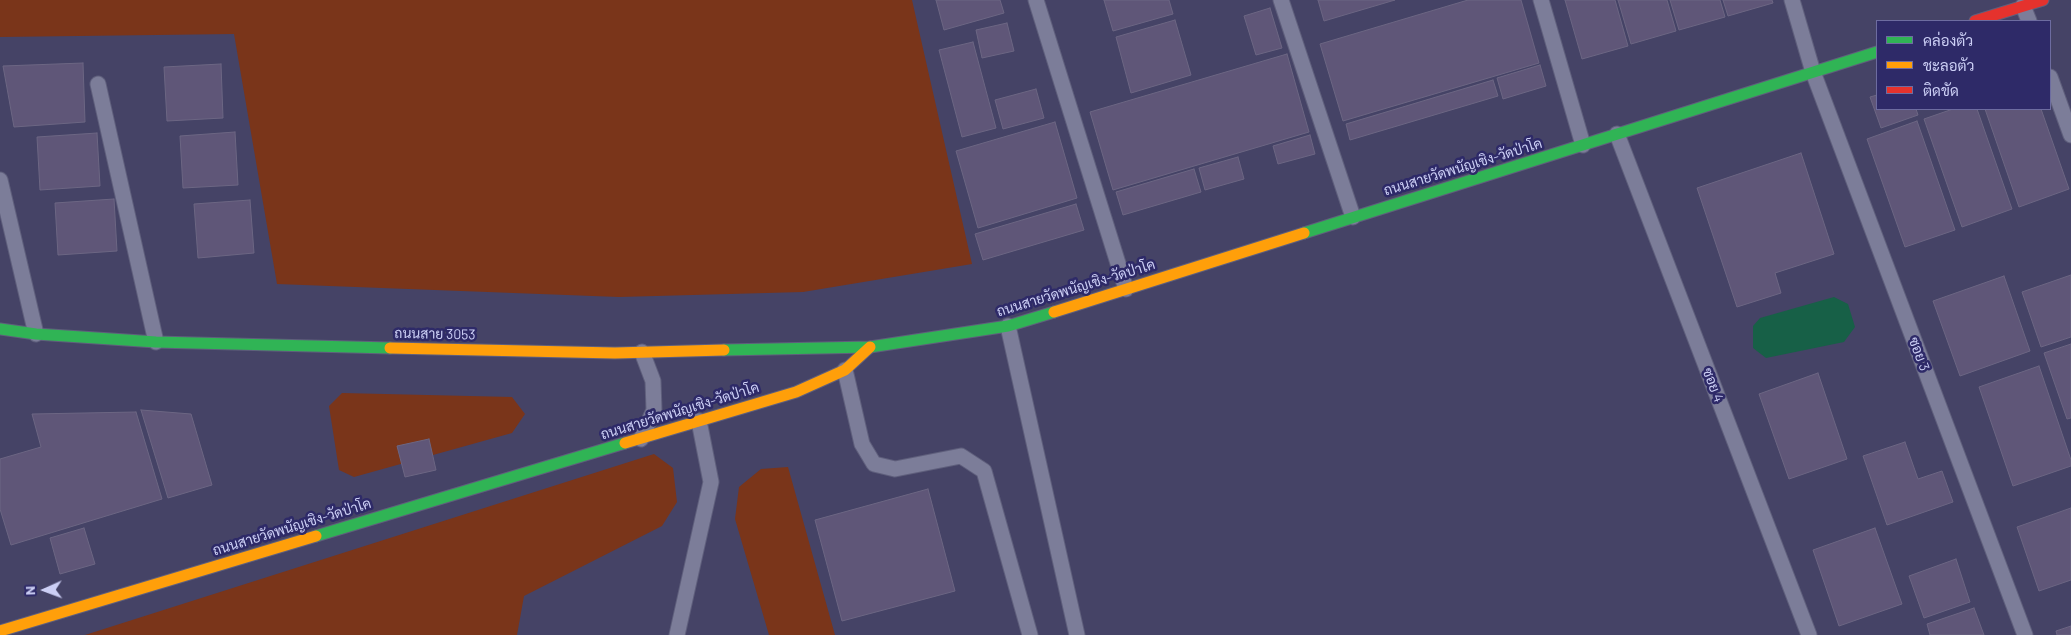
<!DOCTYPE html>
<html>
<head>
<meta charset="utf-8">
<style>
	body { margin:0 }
	#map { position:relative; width:2071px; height:635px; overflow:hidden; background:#454366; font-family:Barlow,Sarabun,sans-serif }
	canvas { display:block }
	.legend { position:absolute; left:1876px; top:20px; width:175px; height:90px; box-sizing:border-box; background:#2e2a68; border:1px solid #6d6ca0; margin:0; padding:6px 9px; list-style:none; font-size:15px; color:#cccff5 }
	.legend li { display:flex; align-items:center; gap:10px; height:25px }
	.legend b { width:25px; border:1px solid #6d6ca0 }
	.north { position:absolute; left:20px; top:565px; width:50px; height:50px; -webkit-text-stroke:4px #2e2a68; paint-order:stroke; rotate:268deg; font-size:14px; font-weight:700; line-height:20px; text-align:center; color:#cccff5 }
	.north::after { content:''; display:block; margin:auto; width:18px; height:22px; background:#cccff5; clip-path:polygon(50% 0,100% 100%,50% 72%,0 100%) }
</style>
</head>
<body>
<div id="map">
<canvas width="2071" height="635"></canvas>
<ul class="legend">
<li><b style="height:6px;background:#30b455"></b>คล่องตัว</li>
<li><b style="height:6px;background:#ff9f0a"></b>ชะลอตัว</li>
<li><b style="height:6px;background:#e5322d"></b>ติดขัด</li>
</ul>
<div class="north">N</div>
</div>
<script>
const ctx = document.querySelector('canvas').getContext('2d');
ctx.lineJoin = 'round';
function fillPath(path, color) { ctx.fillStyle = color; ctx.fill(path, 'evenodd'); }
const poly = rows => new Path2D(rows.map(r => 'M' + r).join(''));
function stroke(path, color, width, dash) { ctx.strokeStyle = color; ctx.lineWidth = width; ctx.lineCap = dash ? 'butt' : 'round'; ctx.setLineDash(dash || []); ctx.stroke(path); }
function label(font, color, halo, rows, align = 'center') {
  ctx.font = font + ' Barlow,Sarabun,sans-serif'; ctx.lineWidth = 5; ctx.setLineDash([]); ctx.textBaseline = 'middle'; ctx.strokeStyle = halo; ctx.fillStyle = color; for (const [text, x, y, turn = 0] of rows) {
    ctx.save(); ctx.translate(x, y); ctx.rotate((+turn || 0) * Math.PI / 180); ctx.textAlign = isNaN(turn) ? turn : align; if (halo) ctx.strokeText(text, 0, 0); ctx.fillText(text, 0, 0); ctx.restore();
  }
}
const green = poly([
	[0,0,912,0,972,264,803,292,619,297,277,284,234,34,0,37],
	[342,393,512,397,525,414,512,433,354,477,339,470,329,406],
	[654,454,673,468,677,502,662,526,524,596,517,635,85,635],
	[788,467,835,635,769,635,735,519,739,487,761,469]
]);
const water = poly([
	[1834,297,1848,304,1855,327,1844,342,1766,358,1753,348,1753,326,1760,318]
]);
const building = poly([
	[936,0,1000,0,1004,13,944,30,936,0],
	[1104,0,1169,0,1173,14,1113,31,1104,0],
	[1318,0,1395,0,1324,21,1318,0],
	[1468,0,1521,0,1539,63,1343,121,1320,44,1468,0],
	[1565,0,1615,0,1628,46,1582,59,1565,0],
	[1618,0,1667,0,1676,31,1631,44,1618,0],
	[1670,0,1720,0,1725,17,1679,30,1670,0],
	[1723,0,1772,0,1773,3,1728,16,1723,0],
	[1270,8,1282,48,1256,55,1244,16,1270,8],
	[1175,20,1191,75,1131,93,1116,37,1175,20],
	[1007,23,1014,51,982,58,976,30,1007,23],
	[973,42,996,128,962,137,939,50,973,42],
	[1287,54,1309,132,1113,190,1090,112,1287,54],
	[83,63,85,122,14,127,3,66,83,63],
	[221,64,223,118,167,121,164,67,221,64],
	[1540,65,1546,86,1503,99,1497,78,1540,65],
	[1493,80,1498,96,1350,140,1346,124,1493,80],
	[1036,89,1044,118,1003,129,995,100,1036,89],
	[1877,95,1877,109,1916,109,1918,115,1881,128,1870,97,1877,95],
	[1953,109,1977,109,2012,209,1962,227,1924,119,1953,109],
	[1985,109,2041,109,2069,189,2019,207,1985,109],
	[1917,121,1955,230,1905,247,1867,139,1917,121],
	[1055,122,1077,198,978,228,956,151,1055,122],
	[235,132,238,185,183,188,180,136,235,132],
	[97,133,100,186,40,190,37,137,97,133],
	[1310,135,1315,154,1278,164,1273,146,1310,135],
	[1801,153,1834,254,1775,273,1781,293,1737,307,1697,188,1801,153],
	[1238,157,1244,179,1205,190,1199,168,1238,157],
	[1194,169,1201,192,1123,215,1116,192,1194,169],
	[114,199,117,251,58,255,55,203,114,199],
	[250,200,254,253,198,258,194,204,250,200],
	[1076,204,1084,230,983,260,975,234,1076,204],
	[2071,275,2071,337,2041,347,2022,292,2071,275],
	[2004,276,2030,351,1960,376,1933,301,2004,276],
	[2071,344,2071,418,2067,419,2044,353,2071,344],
	[2039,366,2071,460,2071,466,2013,486,1979,387,2039,366],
	[1818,373,1847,459,1789,479,1759,394,1818,373],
	[141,410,191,414,212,485,168,498,141,410],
	[136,412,162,499,11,545,0,509,0,459,41,447,32,414,136,412],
	[429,439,436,470,405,477,397,446,429,439],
	[1905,442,1918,479,1942,471,1953,502,1887,525,1863,456,1905,442],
	[928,489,955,591,842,621,815,520,928,489],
	[2071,508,2071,580,2039,591,2017,527,2071,508],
	[84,528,95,564,60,574,50,538,84,528],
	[1875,528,1902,604,1839,626,1813,550,1875,528],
	[1956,559,1970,602,1924,618,1909,576,1956,559],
	[1974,608,1984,635,1930,635,1927,624,1974,608],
	[2071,626,2071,635,2057,635,2056,631,2071,626]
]);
const lane = poly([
	[98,84,156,342],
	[0,180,36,334],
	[845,370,862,444,874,464,895,469,961,456,984,471,1030,635],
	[677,635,711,482,699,421]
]);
const street = poly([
	[1036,0,1126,289],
	[1281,0,1353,217],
	[1541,0,1583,145],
	[1792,0,1813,72,2025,635],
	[2023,6,2029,21],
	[2050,77,2071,135],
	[1617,134,1809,635],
	[1008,326,1077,635],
	[641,439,654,410,653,381,642,352]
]);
const fast = poly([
	[1304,233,1877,52],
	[0,329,36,334,156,342,390,348],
	[724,350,870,347,1008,326,1054,312],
	[316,536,625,443]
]);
const slow = poly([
	[1054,312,1304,233],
	[390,348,615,353,724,350],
	[625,443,796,392,845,370,870,347],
	[0,631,316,536]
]);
const jam = poly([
	[1975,21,2043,0]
]);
const streetNames = [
	["ถนนสายวัดพนัญเชิง-วัดป่าโค",1463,167,-17],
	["ถนนสายวัดพนัญเชิง-วัดป่าโค",1076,288,-17],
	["ถนนสาย 3053",435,334,1],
	["ซอย 3",1919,354,69],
	["ซอย 4",1713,385,69],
	["ถนนสายวัดพนัญเชิง-วัดป่าโค",680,411,-17],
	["ถนนสายวัดพนัญเชิง-วัดป่าโค",292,527,-17]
];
fillPath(green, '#7a351a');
fillPath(water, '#176047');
fillPath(building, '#5f5678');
stroke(building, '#6c6683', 1);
stroke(lane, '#5f5f7c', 17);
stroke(street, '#5f5f7c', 17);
stroke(fast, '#5f5f7c', 13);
stroke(slow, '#5f5f7c', 13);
stroke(jam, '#5f5f7c', 13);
stroke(lane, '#7c7d99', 15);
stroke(street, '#7c7d99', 15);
stroke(fast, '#30b455', 11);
stroke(slow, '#ff9f0a', 11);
stroke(jam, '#e5322d', 11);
label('14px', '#cccff5', '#2e2a68', streetNames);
</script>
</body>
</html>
